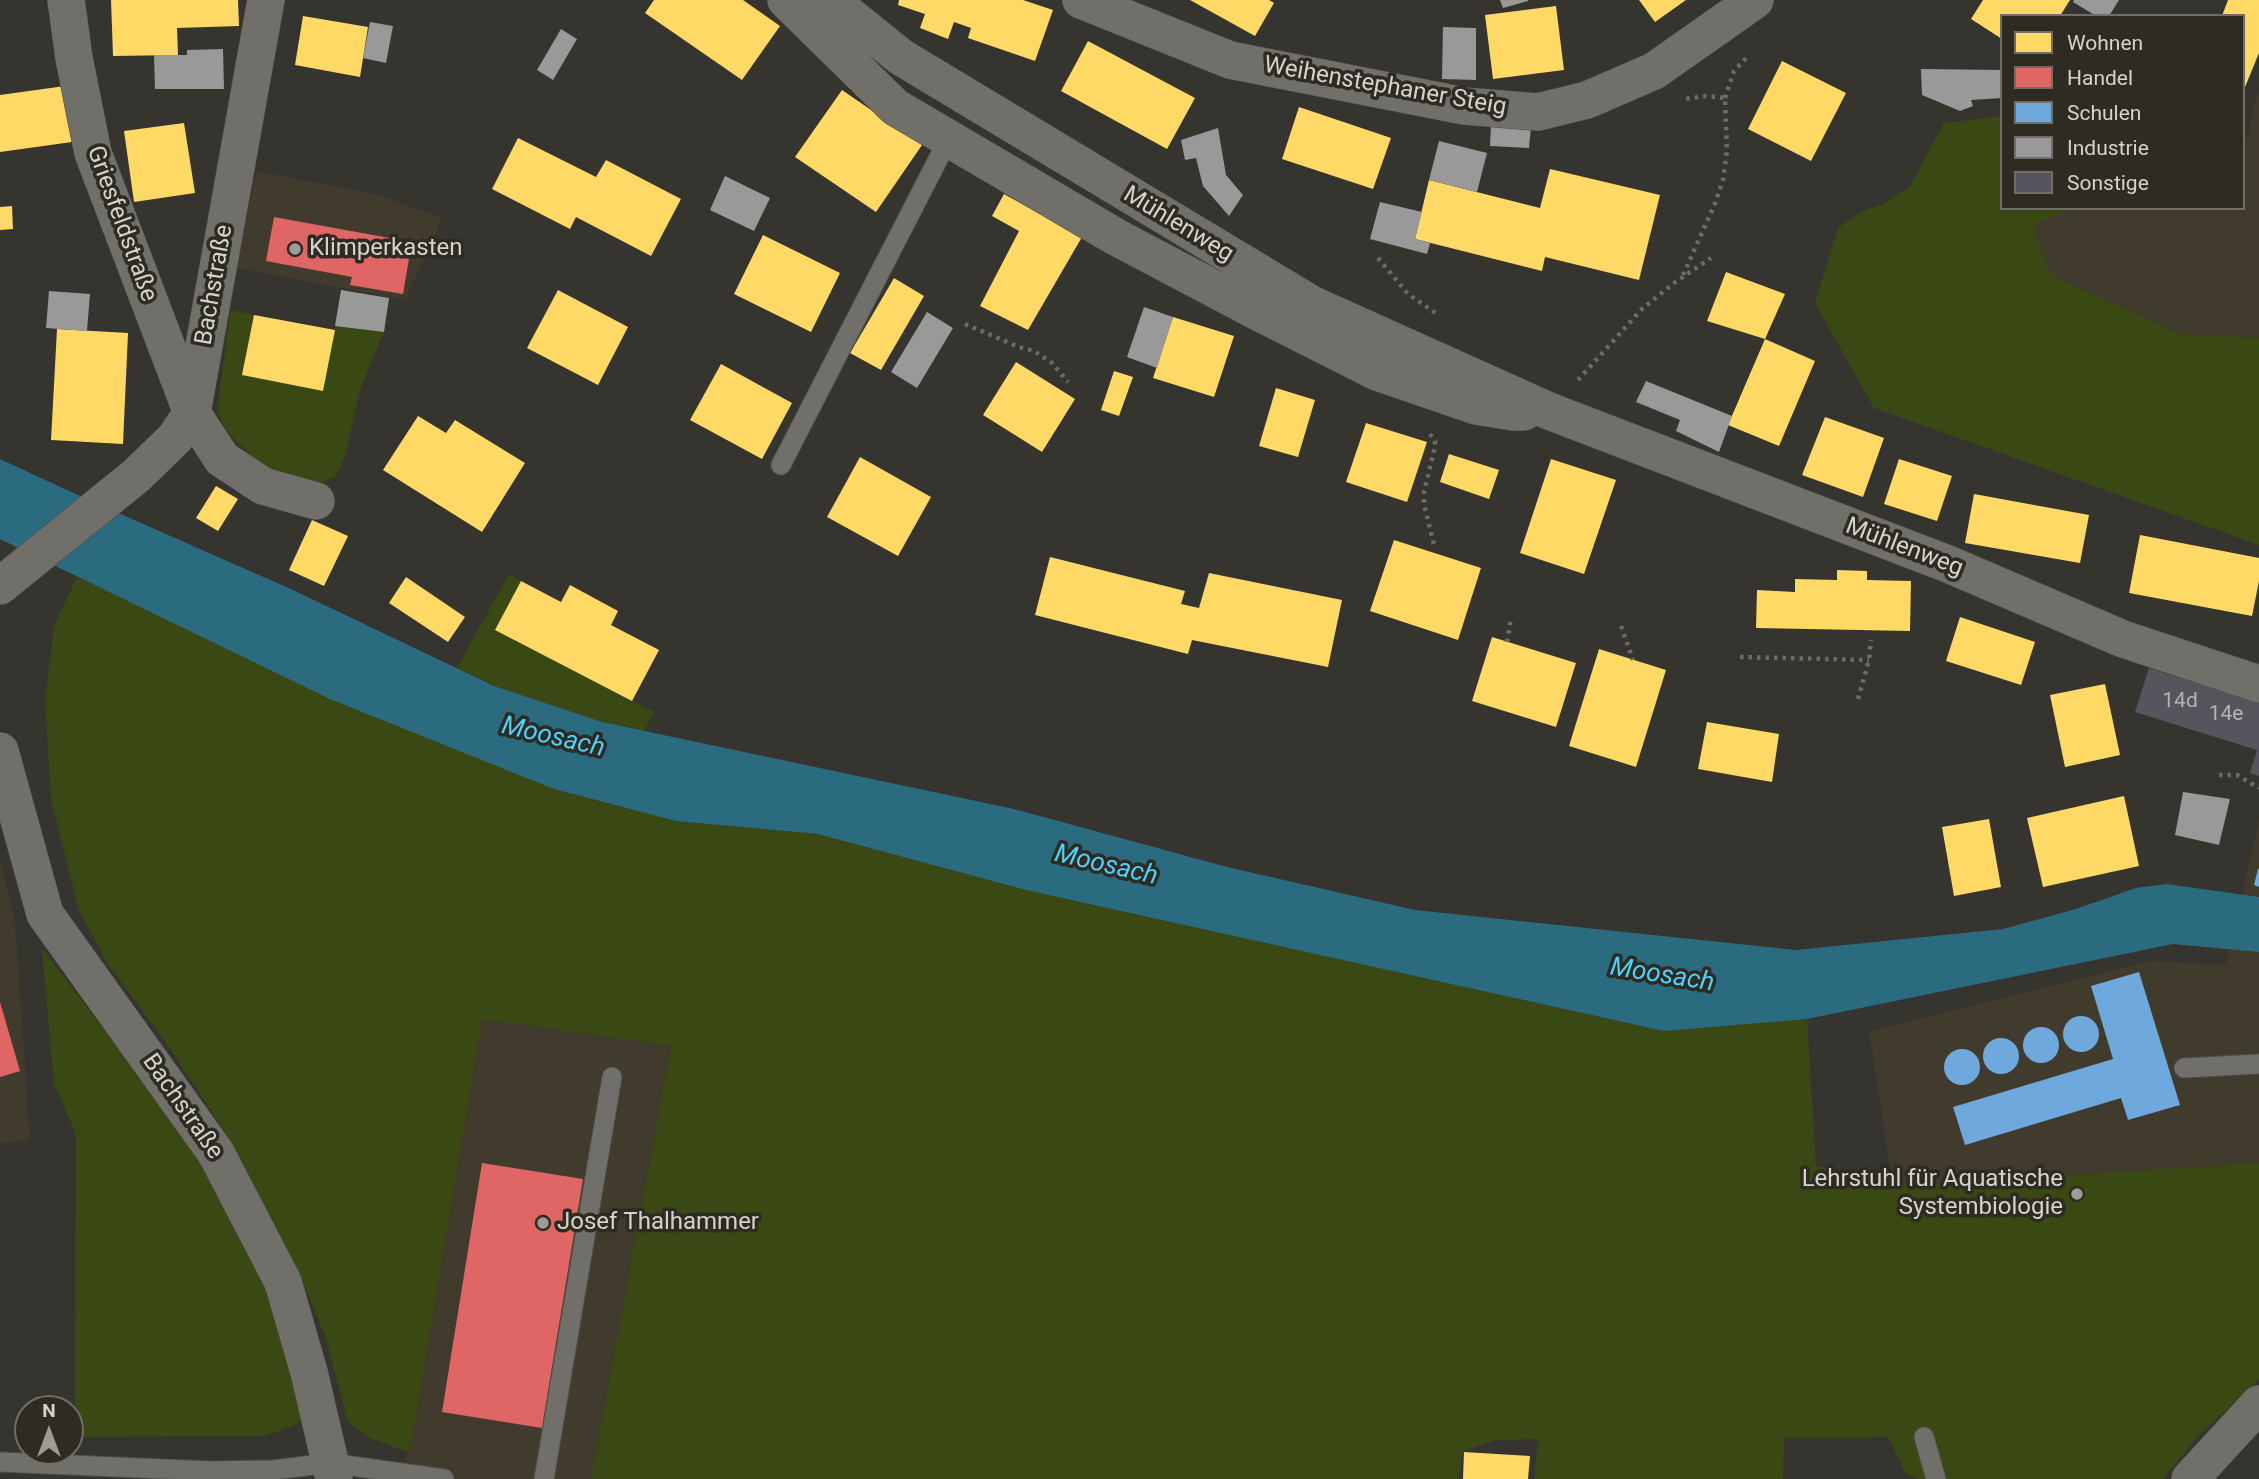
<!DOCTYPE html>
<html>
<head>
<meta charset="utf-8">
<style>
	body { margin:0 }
	#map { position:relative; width:2259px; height:1479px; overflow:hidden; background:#36342f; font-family:Roboto,sans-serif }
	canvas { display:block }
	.legend { position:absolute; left:2000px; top:14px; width:245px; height:196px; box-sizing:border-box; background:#2e2b22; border:2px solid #716e66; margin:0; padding:9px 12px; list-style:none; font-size:21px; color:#d5d3cd }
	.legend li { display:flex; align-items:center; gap:14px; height:35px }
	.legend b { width:35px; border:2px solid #716e66 }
	.north { position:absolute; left:14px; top:1395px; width:70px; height:70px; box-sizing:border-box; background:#2e2b22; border:2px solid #716e66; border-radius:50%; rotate:0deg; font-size:19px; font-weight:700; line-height:28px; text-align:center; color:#d5d3cd }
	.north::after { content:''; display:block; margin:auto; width:24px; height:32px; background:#9d9b96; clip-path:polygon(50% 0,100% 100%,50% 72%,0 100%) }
</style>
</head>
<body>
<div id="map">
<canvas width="2259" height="1479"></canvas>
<ul class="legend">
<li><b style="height:19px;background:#ffd966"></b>Wohnen</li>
<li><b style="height:19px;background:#e06666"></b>Handel</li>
<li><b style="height:19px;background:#6fa8dc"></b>Schulen</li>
<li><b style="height:19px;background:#999"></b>Industrie</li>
<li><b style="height:19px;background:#58545e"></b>Sonstige</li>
</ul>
<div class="north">N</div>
</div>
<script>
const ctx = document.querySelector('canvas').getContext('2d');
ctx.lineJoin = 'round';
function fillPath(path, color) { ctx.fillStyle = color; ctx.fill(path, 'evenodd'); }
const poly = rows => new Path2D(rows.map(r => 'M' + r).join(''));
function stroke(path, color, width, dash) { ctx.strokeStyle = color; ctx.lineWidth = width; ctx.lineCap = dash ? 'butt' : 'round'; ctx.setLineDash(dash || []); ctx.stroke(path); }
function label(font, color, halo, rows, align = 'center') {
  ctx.font = font + ' Roboto,sans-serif'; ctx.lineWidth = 7; ctx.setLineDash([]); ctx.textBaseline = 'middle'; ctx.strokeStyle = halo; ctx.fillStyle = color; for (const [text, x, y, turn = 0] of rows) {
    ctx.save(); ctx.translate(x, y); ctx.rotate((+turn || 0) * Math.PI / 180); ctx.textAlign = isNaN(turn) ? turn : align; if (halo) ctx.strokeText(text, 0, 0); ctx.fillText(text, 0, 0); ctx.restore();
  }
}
const built = poly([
	[2259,93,2259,338,2181,334,2052,276,2034,233,2037,222,2071,208,2243,208,2243,139,2249,137,2254,103],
	[256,171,379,195,442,218,405,300,236,268],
	[2259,820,2259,1358,1924,1390,1869,1031,2149,961,2226,965],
	[0,860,15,920,30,1140,0,1143],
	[482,1019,671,1046,591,1479,401,1479,412,1440]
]);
const green = poly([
	[2002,116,2002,208,2071,208,2037,223,2034,233,2052,276,2181,334,2259,338,2259,545,1874,408,1815,303,1838,228,1861,212,1885,203,1910,186,1944,123],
	[231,310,254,315,243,375,323,391,335,326,384,332,360,390,345,456,335,477,317,484,280,473,261,464,228,433,217,411],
	[509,574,521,581,495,630,654,712,644,731,602,722,495,686,457,668],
	[77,577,554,789,676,821,818,834,1026,890,1664,1031,1807,1019,1816,1166,1912,1185,2259,1163,2259,1379,2197,1437,2163,1479,1917,1479,1905,1472,1888,1437,1784,1438,1783,1479,1534,1479,1538,1439,1495,1440,1462,1452,1459,1479,591,1479,671,1046,482,1019,412,1440,408,1452,370,1438,348,1422,326,1338,299,1273,231,1142,174,1054,106,961,79,910,51,798,45,701,54,626],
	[42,948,201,1157,277,1308,302,1422,265,1436,75,1437,76,1134,54,1084]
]);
const water = poly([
	[0,459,82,497,293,590,494,686,602,722,1014,809,1227,867,1415,910,1796,950,2003,929,2076,909,2136,888,2167,884,2259,897,2259,952,2173,944,1807,1019,1664,1031,1026,890,818,834,676,821,554,789,330,699,0,539]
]);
const homes = poly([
	[111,0,238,0,239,26,177,28,178,55,113,56],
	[654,0,743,0,780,26,742,80,645,13],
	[899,0,1023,0,1053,10,1035,61,968,38,971,28,954,22,948,39,920,28,925,14,898,5],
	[1190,0,1269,0,1274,3,1255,36],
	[1639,0,1686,0,1655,22],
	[1983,0,2070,0,2060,16,2002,16,2002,39,1971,19],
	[2228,0,2259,0,2259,53,2243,92,2243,16,2222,16],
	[1556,6,1564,70,1493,79,1485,15],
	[303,16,368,27,360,77,295,65],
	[1088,41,1195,98,1167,149,1061,91],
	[1782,61,1846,93,1811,161,1748,129],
	[65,86,72,142,0,152,0,95],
	[842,90,922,145,876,212,795,157],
	[1299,107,1391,138,1373,189,1282,159],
	[184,123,195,193,134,202,124,131],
	[518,138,596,177,606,160,681,199,651,256,576,217,570,229,492,189],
	[1550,169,1660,195,1639,280,1545,257,1542,271,1415,239,1429,180,1540,208],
	[1004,194,1082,237,1028,330,980,306,1019,231,992,216],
	[12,206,13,229,0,230,0,207],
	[763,235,840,273,811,332,734,294],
	[1726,272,1785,294,1765,339,1707,321],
	[894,278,924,296,881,370,850,353],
	[558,290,628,327,598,385,527,348],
	[254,315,335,330,323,391,242,375],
	[1173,317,1234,336,1214,397,1153,378],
	[57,329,128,333,123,444,51,440],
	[1765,339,1815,361,1779,446,1728,425],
	[1016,362,1075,399,1042,452,983,415],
	[721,364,792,403,762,459,690,420],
	[1114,371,1133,377,1119,416,1101,410],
	[1276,388,1315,400,1298,457,1259,446],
	[418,416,446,433,455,420,525,463,482,532,383,470],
	[1825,417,1884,438,1863,497,1802,475],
	[1366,423,1427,442,1407,502,1346,482],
	[1449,454,1499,470,1489,499,1440,482],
	[860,457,931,497,898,556,827,517],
	[1551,459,1616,480,1584,574,1520,553],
	[1899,459,1952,476,1937,521,1884,504],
	[216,486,238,499,218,531,196,518],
	[1974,494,2089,515,2080,563,1965,543],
	[312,520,348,536,324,586,289,570],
	[2140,535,2259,558,2259,581,2252,616,2129,593],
	[1394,540,1481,568,1458,640,1370,611],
	[1050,557,1185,591,1181,604,1199,608,1209,573,1342,600,1328,667,1192,640,1188,654,1035,615],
	[1837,570,1867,571,1867,580,1911,581,1910,631,1756,628,1757,590,1795,592,1795,579,1837,580],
	[406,577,465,617,448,642,389,603],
	[521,581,561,602,570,585,618,611,611,625,659,650,632,701,495,630],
	[1960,617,2035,642,2021,685,1946,661],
	[1492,637,1576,663,1556,727,1472,701],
	[1599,649,1666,670,1636,767,1569,746],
	[2105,684,2120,755,2065,767,2050,695],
	[1707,722,1779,734,1772,782,1698,769],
	[2124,796,2139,866,2043,887,2027,818],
	[1989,819,2001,887,1954,896,1942,827],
	[1464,1452,1530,1456,1528,1479,1463,1479]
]);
const shops = poly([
	[274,217,395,239,391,256,409,259,403,294,350,285,352,277,266,261],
	[0,1002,20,1071,0,1077],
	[482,1163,583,1179,542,1428,442,1412]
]);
const schools = poly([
	[2258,869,2259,869,2259,887,2254,885],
	[2139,972,2180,1105,2128,1120,2121,1098,1965,1145,1953,1107,2113,1059,2091,986],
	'2063 1034a18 18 0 1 1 36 0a18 18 0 1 1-36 0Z',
	'2023 1045a18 18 0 1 1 36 0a18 18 0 1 1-36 0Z',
	'1983 1056a18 18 0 1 1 36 0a18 18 0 1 1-36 0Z',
	'1944 1067a18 18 0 1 1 36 0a18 18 0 1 1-36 0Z'
]);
const industry = poly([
	[1500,0,1528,0,1528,1,1503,8],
	[2074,0,2119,0,2109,16,2096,16,2073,2],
	[370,22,393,26,386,63,363,58],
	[1443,27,1476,28,1476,80,1442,79],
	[561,29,577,39,553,80,537,70],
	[223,49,224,89,155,89,154,55,187,55,187,50],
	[1921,69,2002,70,2002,98,1971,100,1973,106,1960,111,1922,95],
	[1491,124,1531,126,1529,148,1490,146],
	[1218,128,1226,175,1243,195,1229,216,1203,186,1196,158,1185,160,1181,140],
	[1439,141,1487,153,1477,192,1429,180],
	[725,176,770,198,754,231,710,210],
	[1380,202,1422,212,1415,239,1430,243,1427,254,1370,239],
	[341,290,389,298,384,332,335,326],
	[49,291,90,294,87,331,46,328],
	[1144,307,1173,317,1157,368,1127,357],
	[927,312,953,328,917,388,891,372],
	[1646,381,1732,416,1719,452,1676,431,1680,420,1636,402],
	[2183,792,2230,799,2219,845,2175,835]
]);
const building = poly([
	[2149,668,2259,703,2259,776,2250,773,2257,750,2135,712]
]);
const path = poly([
	[1725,98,1734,71,1748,56],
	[1378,258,1408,294,1437,314],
	[1683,275,1714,206,1723,180,1727,151,1725,98,1706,96,1685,99],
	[965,324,1019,347,1034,351,1052,363,1068,382],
	[1578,380,1642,309,1674,283,1711,258],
	[1430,434,1435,441,1435,447,1424,492,1424,504,1434,545],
	[1621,626,1633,660],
	[1507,642,1511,618],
	[1740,657,1869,660],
	[1858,699,1869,660,1871,640],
	[2219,775,2237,775,2259,788]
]);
const lane = poly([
	[781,465,949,138],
	[2184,1068,2259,1064],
	[1924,1437,1936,1479],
	[0,1462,210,1471,273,1470,330,1463,444,1479],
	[544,1479,612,1077]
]);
const street = poly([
	[266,0,192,413,222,459,263,486,316,501],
	[786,0,895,107,1116,237,1256,311,1377,372,1476,406,1513,412,1524,412],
	[830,0,901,57,1313,305,1549,411,1948,564,2123,639,2259,684],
	[1081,0,1230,60,1464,106,1538,112,1587,100,1654,71,1755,0],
	[0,586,137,475,175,438,192,413,93,153,74,58,66,0],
	[0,751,45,914,216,1153,283,1282,309,1372,334,1479],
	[2190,1479,2259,1404]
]);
const markers = [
	[295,249,7,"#9d9b96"],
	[2077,1194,7,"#9d9b96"],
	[543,1223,7,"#9d9b96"]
];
const numberNames = [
	["14d",2180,702],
	["14e",2226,715]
];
const streetNames = [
	["Weihenstephaner Steig",1385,87,10],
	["Griesfeldstraße",121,224,70],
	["Mühlenweg",1178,225,31],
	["Bachstraße",215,285,-80],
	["Mühlenweg",1904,548,21],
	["Bachstraße",182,1107,55]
];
const poiNames = [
	["Klimperkasten",309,249],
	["Lehrstuhl für Aquatische",2063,1180,"right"],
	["Systembiologie",2063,1208,"right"],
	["Josef Thalhammer",557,1223]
];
const waterNames = [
	["Moosach",553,738,13],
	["Moosach",1106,866,13],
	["Moosach",1662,976,9]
];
fillPath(built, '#413b2d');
fillPath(green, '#3a4913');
fillPath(water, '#2b6b80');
fillPath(homes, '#ffd966');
fillPath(shops, '#e06666');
fillPath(schools, '#6fa8dc');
fillPath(industry, '#999');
fillPath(building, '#58545e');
stroke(lane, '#52504b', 21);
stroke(street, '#52504b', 38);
stroke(path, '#6c6b68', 4.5, [3.5, 5]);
stroke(lane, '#706f6a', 19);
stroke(street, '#706f6a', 37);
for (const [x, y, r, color] of markers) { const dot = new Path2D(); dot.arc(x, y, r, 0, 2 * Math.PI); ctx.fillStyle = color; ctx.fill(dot); stroke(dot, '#2e2b22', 2.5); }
label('21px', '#b6b3b1', null, numberNames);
label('24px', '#d5d3cd', '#2e2b22', streetNames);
label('24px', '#d5d3cd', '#2e2b22', poiNames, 'left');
label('italic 26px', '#4ed1fd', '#2e2b22', waterNames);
</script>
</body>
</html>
